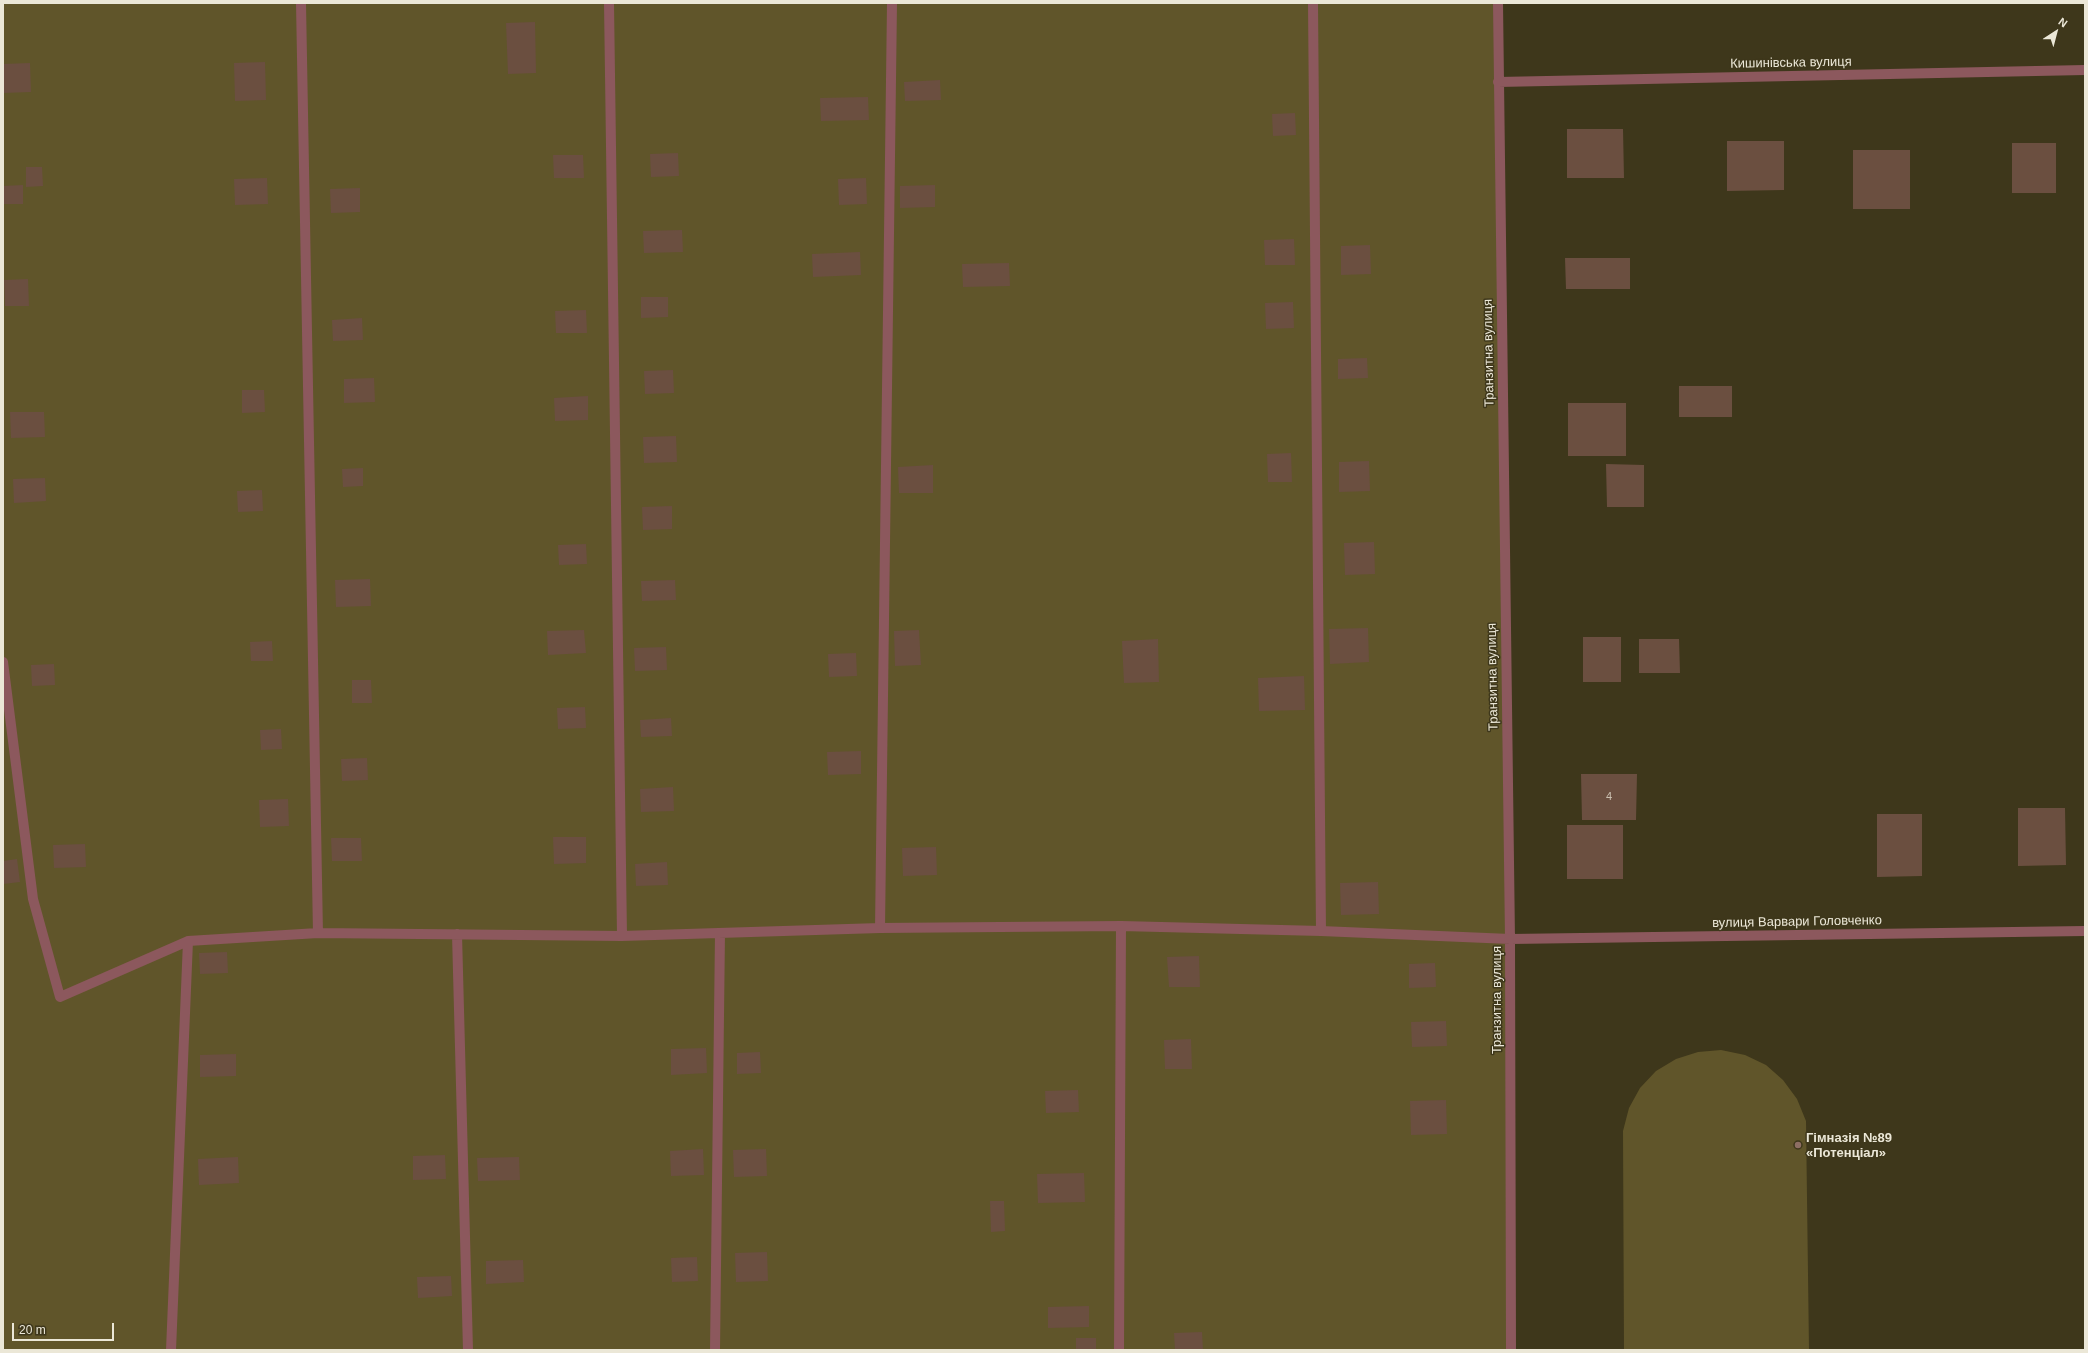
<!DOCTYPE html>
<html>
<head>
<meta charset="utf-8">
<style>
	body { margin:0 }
	#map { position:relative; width:2088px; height:1353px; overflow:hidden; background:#3e371b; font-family:Arial,sans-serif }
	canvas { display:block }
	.frame { position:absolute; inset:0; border:4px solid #ebe7d7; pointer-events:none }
	.north { position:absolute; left:2036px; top:12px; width:40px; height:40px; -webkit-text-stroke:3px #3e371b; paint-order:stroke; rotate:36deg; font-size:11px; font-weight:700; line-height:16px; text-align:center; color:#ebe7d7 }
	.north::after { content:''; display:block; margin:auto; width:14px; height:18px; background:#ebe7d7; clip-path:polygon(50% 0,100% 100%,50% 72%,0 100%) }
	.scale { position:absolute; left:12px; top:1323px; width:102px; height:18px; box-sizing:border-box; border:2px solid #ebe7d7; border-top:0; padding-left:5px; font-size:12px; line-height:14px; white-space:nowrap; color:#ebe7d7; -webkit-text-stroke:3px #3e371b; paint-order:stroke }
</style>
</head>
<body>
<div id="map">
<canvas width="2088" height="1353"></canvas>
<div class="frame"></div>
<div class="north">N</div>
<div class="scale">20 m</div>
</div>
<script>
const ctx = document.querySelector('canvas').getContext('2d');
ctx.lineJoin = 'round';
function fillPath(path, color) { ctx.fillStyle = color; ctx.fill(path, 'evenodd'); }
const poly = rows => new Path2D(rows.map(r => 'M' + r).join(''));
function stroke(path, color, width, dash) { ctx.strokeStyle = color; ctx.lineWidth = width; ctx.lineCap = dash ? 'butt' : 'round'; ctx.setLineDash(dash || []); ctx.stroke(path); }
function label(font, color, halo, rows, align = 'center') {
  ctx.font = font + ' Arial,sans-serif'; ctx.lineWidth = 3; ctx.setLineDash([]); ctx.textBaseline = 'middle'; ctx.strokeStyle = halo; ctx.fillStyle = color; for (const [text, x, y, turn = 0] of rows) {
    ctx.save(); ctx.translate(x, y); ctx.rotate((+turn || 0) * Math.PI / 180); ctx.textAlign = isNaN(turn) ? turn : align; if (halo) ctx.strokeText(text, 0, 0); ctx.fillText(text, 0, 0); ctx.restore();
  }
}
const green = poly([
	[3,3,1499,3,1511,1350,3,1350],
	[1721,1050,1745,1055,1766,1065,1783,1080,1797,1099,1806,1121,1809,1350,1624,1350,1623,1131,1629,1108,1640,1088,1656,1071,1676,1059,1698,1052]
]);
const building = poly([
	[535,22,536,73,508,74,506,23],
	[265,62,266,100,235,101,234,63],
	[30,63,31,92,3,93,3,64],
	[940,80,941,100,905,101,904,82],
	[868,97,869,120,821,121,820,98],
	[1295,113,1296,135,1273,136,1272,114],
	[1567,129,1623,129,1624,178,1567,178],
	[1727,141,1784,141,1784,190,1727,191],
	[2012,143,2056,143,2056,193,2012,193],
	[1853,150,1910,150,1910,209,1853,209],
	[678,153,679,176,651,177,650,154],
	[553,155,583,155,584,178,554,178],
	[26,167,42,167,43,186,26,187],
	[267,178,268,204,235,205,234,179],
	[866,178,867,204,839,205,838,179],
	[23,185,23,204,3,204,3,186],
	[935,185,935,207,900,208,900,186],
	[360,188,360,212,331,213,330,189],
	[682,230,683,252,644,253,643,231],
	[1294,239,1295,265,1265,265,1264,240],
	[1370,245,1371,274,1341,275,1341,246],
	[860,252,861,275,813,277,812,254],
	[1565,258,1630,258,1630,289,1566,289],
	[1009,263,1010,286,963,287,962,264],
	[28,279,29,306,5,306,4,280],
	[641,297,668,297,668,317,641,318],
	[1293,302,1294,328,1266,329,1265,303],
	[586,310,587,333,556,333,555,311],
	[362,318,363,340,333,341,332,320],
	[1367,358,1368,378,1338,379,1338,359],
	[673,370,674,393,645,394,644,371],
	[374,378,375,402,344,403,344,379],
	[1679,386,1732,386,1732,417,1679,417],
	[242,390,264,390,265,412,242,413],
	[588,396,588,420,555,421,554,398],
	[1568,403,1626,403,1626,456,1568,456],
	[10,412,44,412,45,437,11,438],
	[676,436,677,462,644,463,643,437],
	[1291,453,1292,482,1268,482,1267,454],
	[1369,461,1370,491,1339,492,1339,462],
	[1606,464,1644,465,1644,507,1607,507],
	[933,465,933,493,899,493,898,467],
	[363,468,363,486,343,487,342,469],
	[45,478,46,501,14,503,13,479],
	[262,490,263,511,238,512,237,491],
	[672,506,672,529,643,530,642,507],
	[1374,542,1375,574,1345,575,1344,543],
	[586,544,587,564,559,565,558,545],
	[370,579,371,606,336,607,335,580],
	[675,580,676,600,642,601,641,581],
	[1368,628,1369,662,1330,664,1329,629],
	[584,630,586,653,548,655,547,631],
	[919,630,921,665,895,666,894,631],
	[1583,637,1621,637,1621,682,1583,682],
	[1158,639,1159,682,1124,683,1122,641],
	[1639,639,1679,639,1680,673,1639,673],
	[272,641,273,661,251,661,250,642],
	[666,647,667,670,635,671,634,648],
	[856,653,857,676,829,677,828,654],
	[54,664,55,685,32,686,31,665],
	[1304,676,1305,710,1259,711,1258,678],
	[352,680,371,680,372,703,352,703],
	[585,707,586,728,558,729,557,708],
	[671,718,672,736,641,737,640,720],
	[281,729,282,749,261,750,260,730],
	[861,751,861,774,828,775,827,752],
	[367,758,368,780,342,781,341,759],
	[1581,774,1637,774,1636,820,1582,820],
	[673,787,674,811,641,812,640,789],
	[288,799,289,826,260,827,259,800],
	[2018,808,2065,808,2066,865,2018,866],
	[1877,814,1922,814,1922,876,1877,877],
	[1567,825,1623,825,1623,879,1567,879],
	[553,837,586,837,586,863,554,864],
	[331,838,361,838,362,861,332,861],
	[85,844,86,867,54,868,53,845],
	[936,847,937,875,903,876,902,848],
	[17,859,20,882,3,884,3,861],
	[667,862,668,885,636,886,635,864],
	[1378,882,1379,914,1341,915,1340,883],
	[227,952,228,973,200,974,199,953],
	[1199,956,1200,987,1169,987,1167,957],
	[1435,963,1436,987,1409,988,1409,964],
	[1446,1021,1447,1046,1412,1047,1411,1022],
	[1191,1039,1192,1069,1165,1069,1164,1040],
	[706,1048,707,1073,671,1075,671,1049],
	[760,1052,761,1073,737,1074,737,1053],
	[236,1054,236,1076,200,1077,200,1055],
	[1078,1090,1079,1112,1046,1113,1045,1091],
	[1446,1100,1447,1134,1411,1135,1410,1101],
	[703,1149,704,1175,671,1176,670,1151],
	[766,1149,767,1176,734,1177,733,1150],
	[445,1155,446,1179,413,1180,413,1156],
	[238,1157,239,1183,199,1185,198,1159],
	[519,1157,520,1180,478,1181,477,1158],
	[1084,1173,1085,1202,1038,1203,1037,1174],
	[990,1201,1004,1201,1005,1231,991,1232],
	[767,1252,768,1281,736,1282,735,1253],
	[697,1257,698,1281,672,1282,671,1258],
	[523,1260,524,1282,486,1284,486,1261],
	[451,1276,452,1296,418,1298,417,1277],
	[1089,1306,1089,1327,1048,1328,1048,1307],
	[1202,1332,1203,1350,1175,1350,1174,1333],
	[1076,1338,1096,1338,1096,1350,1076,1350]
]);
const minor = poly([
	[301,3,318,933,622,936,880,928,1121,926,1321,931,1510,939,2085,931],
	[609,3,622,936],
	[1313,3,1321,931],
	[1498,3,1510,939,1511,1350],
	[1498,82,2085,70],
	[3,662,33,899,60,997,188,941,318,933],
	[880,928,892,3],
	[457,934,468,1350],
	[171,1350,188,941],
	[715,1350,720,933],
	[1119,1350,1121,926]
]);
const markers = [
	[1798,1145,4,"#8d6e63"]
];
const numberNames = [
	["4",1609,797]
];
const streetNames = [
	["Кишинівська вулиця",1791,63,-1],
	["Транзитна вулиця",1489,353,-91],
	["Транзитна вулиця",1493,677,-91],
	["вулиця Варвари Головченко",1797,922,-1],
	["Транзитна вулиця",1497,1000,-90]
];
const poiNames = [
	["Гімназія №89",1806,1138],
	["«Потенціал»",1806,1153]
];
fillPath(green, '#60552a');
fillPath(building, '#6b4f40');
stroke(minor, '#8c585d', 10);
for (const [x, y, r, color] of markers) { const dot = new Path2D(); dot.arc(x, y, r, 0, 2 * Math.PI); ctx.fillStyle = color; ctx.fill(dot); stroke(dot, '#3e371b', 1.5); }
label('11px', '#cbc1b1', null, numberNames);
label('13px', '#ebe7d7', '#3e371b', streetNames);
label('bold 13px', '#ebe7d7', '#3e371b', poiNames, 'left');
</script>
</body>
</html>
